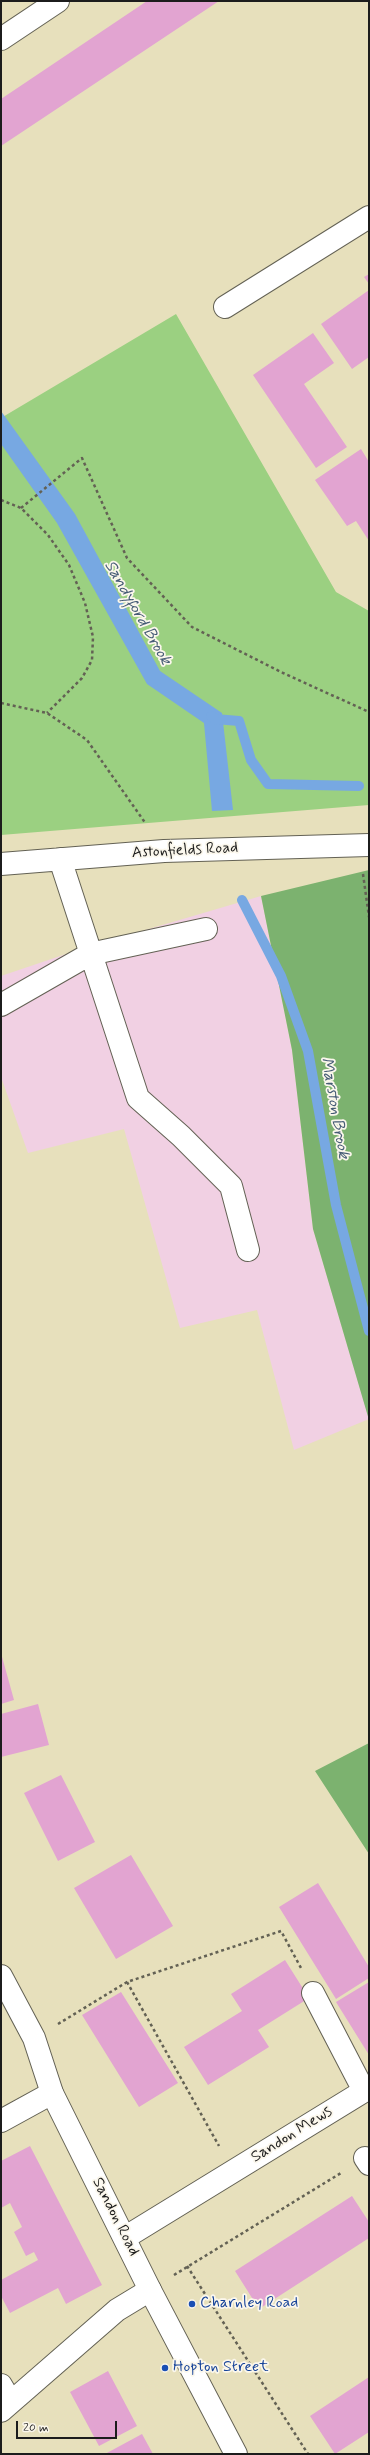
<!DOCTYPE html>
<html>
<head>
<meta charset="utf-8">
<style>
	body { margin:0 }
	#map { position:relative; width:370px; height:2455px; overflow:hidden; background:#e7e0bc; font-family:Mynerve,sans-serif }
	canvas { display:block }
	.frame { position:absolute; inset:0; border:2px solid #1c1c1c; pointer-events:none }
	.scale { position:absolute; left:16px; top:2421px; width:101px; height:18px; box-sizing:border-box; border:2px solid #1c1c1c; border-top:0; padding-left:5px; font-size:12px; line-height:14px; white-space:nowrap; color:#1c1c1c; -webkit-text-stroke:3px #fbf7ec; paint-order:stroke }
</style>
</head>
<body>
<div id="map">
<canvas width="370" height="2455"></canvas>
<div class="frame"></div>
<div class="scale">20 m</div>
</div>
<script>
const ctx = document.querySelector('canvas').getContext('2d');
ctx.lineJoin = 'round';
function fillPath(path, color) { ctx.fillStyle = color; ctx.fill(path, 'evenodd'); }
const poly = rows => new Path2D(rows.map(r => 'M' + r).join(''));
function stroke(path, color, width, dash) { ctx.strokeStyle = color; ctx.lineWidth = width; ctx.lineCap = dash ? 'butt' : 'round'; ctx.setLineDash(dash || []); ctx.stroke(path); }
function label(font, color, halo, rows, align = 'center') {
  ctx.font = font + ' Mynerve,sans-serif'; ctx.lineWidth = 3.5; ctx.setLineDash([]); ctx.textBaseline = 'middle'; ctx.strokeStyle = halo; ctx.fillStyle = color; for (const [text, x, y, turn = 0] of rows) {
    ctx.save(); ctx.translate(x, y); ctx.rotate((+turn || 0) * Math.PI / 180); ctx.textAlign = isNaN(turn) ? turn : align; if (halo) ctx.strokeText(text, 0, 0); ctx.fillText(text, 0, 0); ctx.restore();
  }
}
const built = poly([
	[261,896,292,1050,313,1229,369,1419,294,1450,257,1310,180,1328,124,1129,28,1153,1,1077,1,976,81,949]
]);
const green = poly([
	[176,314,336,592,369,611,369,805,1,835,1,418]
]);
const forest = poly([
	[369,870,369,1420,313,1229,292,1050,261,896],
	[369,1743,369,1854,315,1771]
]);
const water = poly([
	[1,411,75,514,160,671,222,713,233,810,212,811,204,723,147,684,57,523,1,444]
]);
const stream = poly([
	[211,716,215,719,239,721,251,760,268,784,359,786],
	[242,900,281,976,308,1051,336,1205,369,1331]
]);
const building = poly([
	[147,1,219,1,1,146,1,99],
	[369,274,369,284,364,277],
	[369,290,369,357,352,369,321,324],
	[313,333,334,363,304,384,347,447,316,468,253,375],
	[361,449,369,462,369,541,356,521,347,526,315,480],
	[1,1653,14,1700,1,1704],
	[38,1704,49,1745,1,1757,1,1714],
	[61,1775,95,1842,58,1861,24,1793],
	[131,1855,173,1926,116,1959,74,1888],
	[318,1883,369,1967,369,1978,336,1999,279,1907],
	[285,1960,309,1998,258,2030,269,2047,208,2085,184,2047,242,2011,231,1994],
	[369,1982,369,2055,336,2002],
	[121,1992,178,2083,139,2107,82,2015],
	[30,2146,102,2285,66,2304,58,2288,10,2313,1,2296,1,2280,38,2260,34,2252,26,2256,14,2232,22,2227,10,2203,1,2208,1,2161],
	[352,2196,369,2222,369,2238,259,2309,235,2271],
	[108,2371,137,2426,99,2446,70,2392],
	[369,2377,369,2432,335,2454,310,2416],
	[142,2434,153,2454,105,2454]
]);
const path = poly([
	[1,500,21,508,48,535,69,565,85,603,93,637,92,660,82,678,47,713],
	[21,508,82,458,127,558,192,627,283,673,369,712],
	[1,703,47,713,87,740,146,824],
	[363,874,369,917],
	[127,1982,219,2146],
	[58,2024,127,1982,281,1931,301,1968],
	[187,2266,308,2454],
	[174,2275,341,2173]
]);
const minor = poly([
	[1,39,58,1],
	[225,307,369,217],
	[60,859,138,1098,181,1136,231,1186,248,1250],
	[1,864,164,851,369,845],
	[1,1005,90,954,206,929],
	[1,2121,52,2093],
	[365,2158,369,2164],
	[126,2237,364,2091,313,1993],
	[1,2385,11,2402],
	[1,2411,117,2310,150,2290]
]);
const major = poly([
	[1,1976,34,2038,52,2093,150,2290,236,2454]
]);
const markers = [
	[192,2304,4,"#1a4fb4"],
	[165,2368,4,"#1a4fb4"]
];
const streetNames = [
	["Astonfields Road",185,851,-3],
	["Sandon Mews",292,2135,-32],
	["Sandon Road",115,2217,63]
];
const transitNames = [
	["Charnley Road",200,2304],
	["Hopton Street",173,2368]
];
const waterNames = [
	["Sandyford Brook",137,613,60],
	["Marston Brook",334,1108,80]
];
fillPath(built, '#f1d0e3');
fillPath(green, '#9bd081');
fillPath(forest, '#7cb26f');
fillPath(water, '#77a8e2');
stroke(stream, '#77a8e2', 10);
fillPath(building, '#e2a4d1');
stroke(minor, '#636154', 24);
stroke(major, '#636154', 24);
stroke(path, '#636154', 2.5, [3, 3]);
stroke(minor, '#fff', 22);
stroke(major, '#fff', 22);
for (const [x, y, r, color] of markers) { const dot = new Path2D(); dot.arc(x, y, r, 0, 2 * Math.PI); ctx.fillStyle = color; ctx.fill(dot); stroke(dot, '#fbf7ec', 1.5); }
label('16px', '#1c1c1c', '#fbf7ec', streetNames);
label('16px', '#164399', '#fbf7ec', transitNames, 'left');
label('italic 17px', '#455b75', '#fbf7ec', waterNames);
</script>
</body>
</html>
